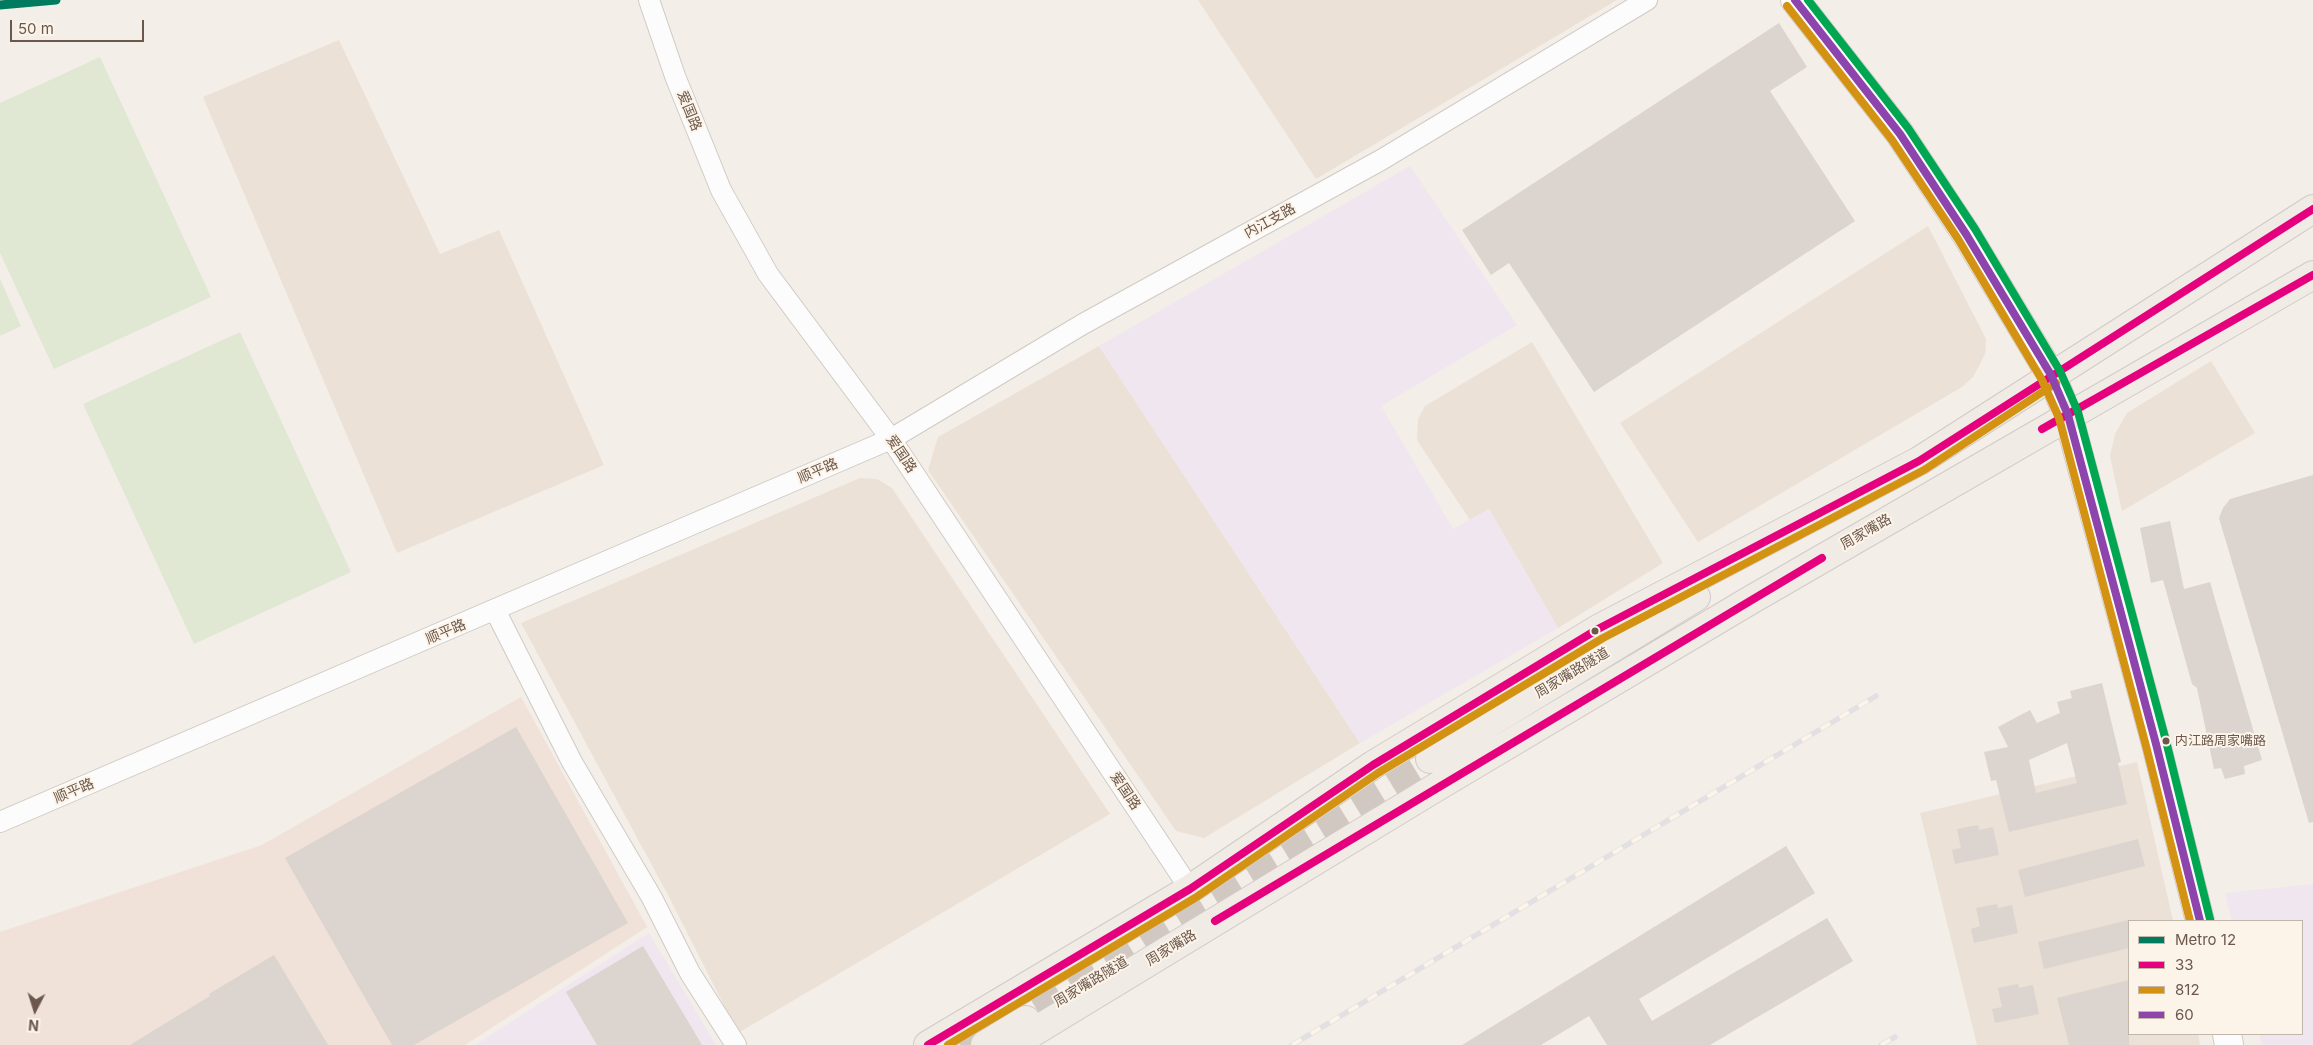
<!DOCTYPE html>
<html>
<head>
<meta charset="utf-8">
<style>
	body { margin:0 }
	#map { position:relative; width:2313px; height:1045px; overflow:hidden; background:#f3eee8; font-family:Inter,sans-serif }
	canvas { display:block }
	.legend { position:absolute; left:2128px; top:920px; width:175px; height:115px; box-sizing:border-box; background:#fcf4e8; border:1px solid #c2b5aa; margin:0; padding:6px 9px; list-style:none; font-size:15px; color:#6c574d }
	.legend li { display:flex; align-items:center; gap:10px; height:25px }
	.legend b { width:25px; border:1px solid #c2b5aa }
	.north { position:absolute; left:10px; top:985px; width:50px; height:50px; -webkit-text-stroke:4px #fcf4e8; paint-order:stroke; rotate:185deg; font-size:14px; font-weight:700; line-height:20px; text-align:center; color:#6c574d }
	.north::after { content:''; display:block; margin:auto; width:18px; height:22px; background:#6c574d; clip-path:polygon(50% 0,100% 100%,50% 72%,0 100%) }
	.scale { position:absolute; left:10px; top:20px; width:134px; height:22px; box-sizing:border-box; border:2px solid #6c574d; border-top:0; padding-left:6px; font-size:15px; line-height:18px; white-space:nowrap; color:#6c574d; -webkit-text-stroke:4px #fcf4e8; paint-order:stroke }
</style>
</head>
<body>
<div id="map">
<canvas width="2313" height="1045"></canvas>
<ul class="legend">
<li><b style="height:6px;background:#007b5f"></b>Metro 12</li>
<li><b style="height:6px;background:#e5007d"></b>33</li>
<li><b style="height:6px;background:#d49213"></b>812</li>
<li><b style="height:6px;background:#8e44ad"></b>60</li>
</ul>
<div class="north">N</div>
<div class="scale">50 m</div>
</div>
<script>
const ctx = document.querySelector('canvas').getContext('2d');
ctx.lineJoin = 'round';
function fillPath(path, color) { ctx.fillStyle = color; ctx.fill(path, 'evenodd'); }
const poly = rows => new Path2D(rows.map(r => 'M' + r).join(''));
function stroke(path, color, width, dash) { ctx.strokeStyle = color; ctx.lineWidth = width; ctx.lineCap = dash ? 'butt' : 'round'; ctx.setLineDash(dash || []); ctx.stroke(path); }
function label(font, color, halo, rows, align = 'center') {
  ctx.font = font + ' Inter,"Noto Sans SC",sans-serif'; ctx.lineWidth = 4; ctx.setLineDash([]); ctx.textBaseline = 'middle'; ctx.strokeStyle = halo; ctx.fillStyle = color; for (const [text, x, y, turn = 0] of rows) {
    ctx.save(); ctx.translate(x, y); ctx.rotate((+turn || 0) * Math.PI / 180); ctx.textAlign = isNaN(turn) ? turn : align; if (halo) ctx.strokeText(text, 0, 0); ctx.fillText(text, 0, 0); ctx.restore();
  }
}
const residential = poly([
	[1198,0,1617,0,1316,179],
	[339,40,440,254,499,230,604,465,397,553,203,97],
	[1928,226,1986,339,1985,354,1973,377,1962,387,1698,542,1620,423],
	[1532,342,1663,563,1558,628,1489,509,1470,520,1417,440,1418,419,1425,406],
	[1099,346,1360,743,1204,838,1176,831,928,470,938,437],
	[2211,361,2255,433,2122,511,2110,456,2115,434,2127,413],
	[860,478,877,479,892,488,1110,814,738,1033,668,895,521,623],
	[2137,762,2173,921,2129,921,2129,1034,2198,1034,2200,1045,1977,1045,1920,813]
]);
const commercial = poly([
	[521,697,647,927,465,1045,0,1045,0,932,262,845]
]);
const education = poly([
	[1410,166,1517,325,1381,406,1453,529,1489,509,1558,628,1360,743,1099,346],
	[2313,884,2313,1045,2262,1045,2259,1034,2302,1034,2302,921,2232,921,2225,893],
	[649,933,716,1045,475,1045]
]);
const green = poly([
	[100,57,211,297,54,369,0,253,0,103],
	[0,279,21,326,0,336],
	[240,332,351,572,194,644,83,404]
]);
const building = poly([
	[1779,23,1807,67,1770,91,1855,221,1594,392,1509,263,1491,275,1462,230],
	[2313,475,2313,822,2309,823,2219,518,2223,508,2230,499],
	[2170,521,2184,589,2210,582,2262,760,2244,766,2245,774,2225,779,2221,768,2214,769,2197,688,2192,684,2163,580,2151,583,2140,528],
	[2102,683,2121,762,2118,763,2127,804,2009,832,1996,780,1991,781,1984,752,2008,747,1998,727,2030,710,2037,723,2060,713,2057,702,2072,698,2070,691],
	[2067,743,2077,783,2036,793,2029,760],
	[516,727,628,923,414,1045,392,1045,285,858],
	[1978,825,1979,830,1993,827,1999,855,1955,864,1952,850,1961,848,1957,829],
	[2138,839,2145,866,2025,897,2018,870],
	[1786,846,1815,893,1639,999,1652,1021,1827,918,1853,961,1710,1045,1607,1045,1589,1016,1541,1045,1462,1045],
	[1997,904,1998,908,2012,905,2018,933,1974,943,1971,929,1980,926,1976,908],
	[2129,920,2129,948,2044,969,2038,942],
	[643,946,702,1045,597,1045,566,992],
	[274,955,328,1045,130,1045,210,996,209,994],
	[2129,980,2129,1045,2069,1045,2057,998],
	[2018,984,2019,988,2033,985,2039,1014,1995,1023,1992,1009,2002,1007,1998,988]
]);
const primaryTunnel = poly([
	[960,1045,1430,759]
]);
const street = poly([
	[649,0,675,76,721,190,768,274,891,439,1190,889],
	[495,610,572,762,652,898,690,973,736,1045],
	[0,822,891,439,1083,324,1381,160,1647,0]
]);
const secondary = poly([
	[1795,0,1900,134,1966,234,2051,375,2068,415,2156,744,2200,921],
	[2227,1034,2229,1045]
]);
const primary = poly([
	[1430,759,1696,597],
	[928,1045,1190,889,1373,765,1598,629,1919,461,2313,209],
	[985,1045,1026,1020],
	[1012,1045,1435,788,1749,601,2313,275]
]);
const rail = poly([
	[1292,1045,1876,696],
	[1881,1045,1895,1037]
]);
const bus1 = poly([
	[2042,429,2313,275],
	[1215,921,1822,558],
	[928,1045,1190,889,1373,765,1598,629,1919,461,2313,209]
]);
const bus2 = poly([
	[1787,6,1892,140,1958,239,2042,380,2059,418,2146,746,2190,921],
	[948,1045,1195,898,1378,773,1603,638,1924,470,2056,383]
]);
const bus3 = poly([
	[1795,0,1900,134,1966,234,2051,375,2068,415,2156,744,2200,921]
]);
const bus4 = poly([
	[1808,0,1908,128,1975,229,2060,371,2078,412,2166,741,2210,919]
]);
const metro1 = poly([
	[0,5,56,0]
]);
const markers = [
	[1595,631,4.5,"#6c574d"],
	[2166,741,4.5,"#6c574d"]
];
const busNames = [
	["内江路周家嘴路",2175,741]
];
const streetNames = [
	["爱国路",689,111,68],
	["内江支路",1270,221,-29],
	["爱国路",901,454,56],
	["顺平路",818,471,-23],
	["周家嘴路",1866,532,-30],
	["顺平路",446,632,-23],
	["周家嘴路隧道",1572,673,-31],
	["顺平路",74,791,-23],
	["爱国路",1125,791,56],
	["周家嘴路",1171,948,-31],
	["周家嘴路隧道",1091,982,-31]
];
fillPath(residential, '#ece1d6');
fillPath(commercial, '#f0e1d9');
fillPath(education, '#efe6ef');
fillPath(green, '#e0e8d4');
fillPath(building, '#dcd4ce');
stroke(primaryTunnel, '#d1c8c1', 28, [28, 14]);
stroke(street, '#d0cac4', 22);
stroke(secondary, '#d2cbc4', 30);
stroke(primary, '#d2cac6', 30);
stroke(street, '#fdfcfc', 20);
stroke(secondary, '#fdfcfc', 28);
stroke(primary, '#f0ebe5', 28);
stroke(rail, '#e3e0e3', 5.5);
stroke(rail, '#fcf4e8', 4, [11]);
stroke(bus1, '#e5007d', 8);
stroke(bus2, '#d49213', 8);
stroke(bus3, '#8e44ad', 8);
stroke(bus4, '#00a651', 8);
stroke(metro1, '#007b5f', 9);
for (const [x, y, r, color] of markers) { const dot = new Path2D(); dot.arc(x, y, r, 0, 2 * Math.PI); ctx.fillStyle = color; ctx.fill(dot); stroke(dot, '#fcf4e8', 2); }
label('13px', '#6c574d', '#fcf4e8', busNames, 'left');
label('14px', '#6c574d', '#fcf4e8', streetNames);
</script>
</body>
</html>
